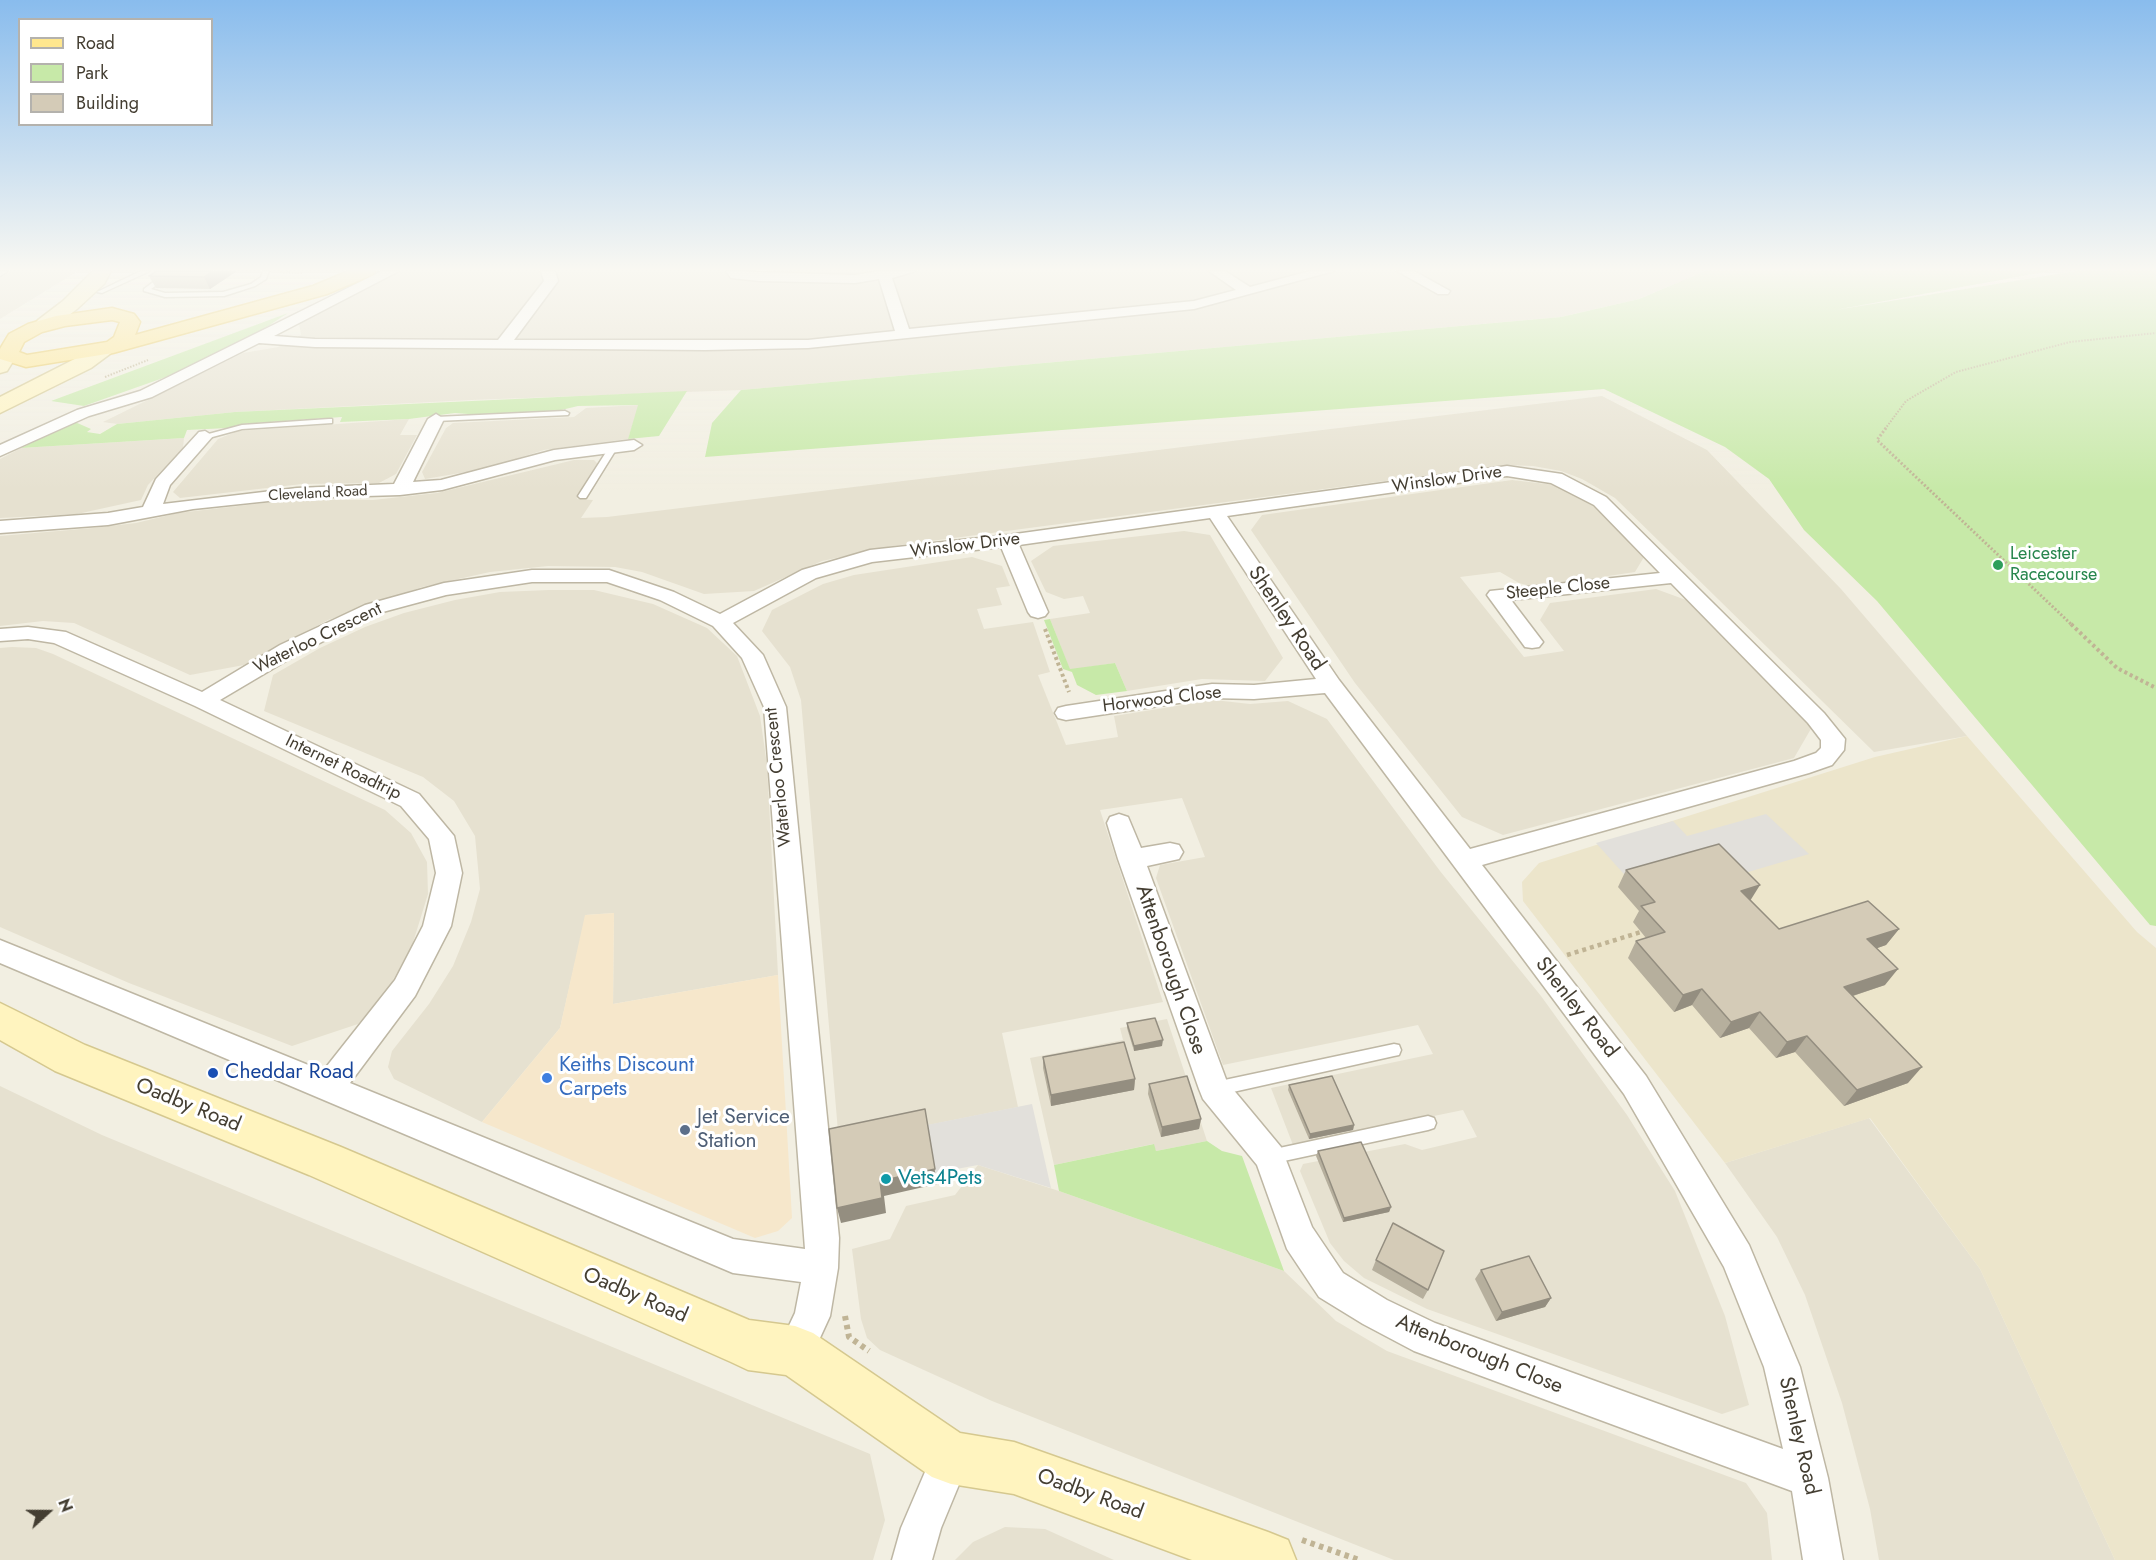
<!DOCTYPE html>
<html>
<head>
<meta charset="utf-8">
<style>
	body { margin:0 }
	#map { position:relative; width:2156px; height:1560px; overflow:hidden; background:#f2efe2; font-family:Jost,sans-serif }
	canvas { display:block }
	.legend { position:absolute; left:18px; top:18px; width:195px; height:108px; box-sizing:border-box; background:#fff; border:2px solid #b4b2ad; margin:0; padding:8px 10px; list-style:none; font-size:18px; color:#443e32 }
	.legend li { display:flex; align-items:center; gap:12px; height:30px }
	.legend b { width:30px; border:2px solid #b4b2ad }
	.north { position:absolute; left:18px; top:1482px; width:60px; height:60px; -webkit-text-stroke:4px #fff; paint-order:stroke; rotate:69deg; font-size:16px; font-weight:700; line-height:24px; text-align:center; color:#443e32 }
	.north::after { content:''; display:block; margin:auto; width:21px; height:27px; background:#443e32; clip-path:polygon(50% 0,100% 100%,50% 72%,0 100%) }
</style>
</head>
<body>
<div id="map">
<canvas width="2156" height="1560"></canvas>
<ul class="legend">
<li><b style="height:8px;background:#ffe78e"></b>Road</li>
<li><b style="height:16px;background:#c7e9a8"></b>Park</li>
<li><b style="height:16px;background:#d4cbb7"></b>Building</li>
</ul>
<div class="north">N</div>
</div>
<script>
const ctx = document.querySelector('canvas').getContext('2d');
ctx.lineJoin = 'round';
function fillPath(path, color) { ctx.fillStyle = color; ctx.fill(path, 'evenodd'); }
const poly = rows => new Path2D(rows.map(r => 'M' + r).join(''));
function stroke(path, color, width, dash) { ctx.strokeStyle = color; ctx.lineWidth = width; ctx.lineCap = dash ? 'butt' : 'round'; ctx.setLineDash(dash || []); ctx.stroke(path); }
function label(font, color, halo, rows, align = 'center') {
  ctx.font = font + ' Jost,sans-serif'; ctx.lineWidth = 6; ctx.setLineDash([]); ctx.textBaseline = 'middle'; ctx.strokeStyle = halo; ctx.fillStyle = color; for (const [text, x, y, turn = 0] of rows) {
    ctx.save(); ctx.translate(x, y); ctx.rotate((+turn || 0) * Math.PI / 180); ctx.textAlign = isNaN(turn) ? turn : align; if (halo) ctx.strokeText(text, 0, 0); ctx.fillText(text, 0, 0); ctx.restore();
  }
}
const residential = poly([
	[12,271,78,271,0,319,0,277],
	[382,271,1705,271,1639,299,1561,317,741,390,472,400,235,412,117,424,103,422,243,353,278,347,301,335,299,324,335,295],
	[1602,396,1707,450,1841,589,1967,736,1874,752,1615,498,1582,479,1561,471,1533,466,1506,465,893,546,822,561,754,591,704,594,642,572,615,567,548,566,490,572,422,587,328,620,244,665,190,675,74,623,43,621,0,626,0,536,93,528,136,523,178,513,290,500,373,500,437,493,574,460,594,460,599,465,577,499,593,500,581,518,607,517],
	[639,405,628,439,544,450,484,469,425,479,422,472,446,428,453,423,574,417,586,408],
	[409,419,400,435,417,435,396,474,379,483,302,484,180,498,173,492,218,439,238,431],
	[184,438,183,448,148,485,141,500,77,514,0,518,0,459,21,448],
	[1512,480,1555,485,1590,503,1644,557,1635,572,1534,587,1519,583,1500,572,1460,577,1524,657,1564,651,1540,620,1550,603,1656,589,1686,600,1812,727,1794,758,1503,835,1462,817,1355,683,1251,530,1262,515],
	[1184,531,1210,535,1283,658,1265,681,1202,679,1127,691,1115,663,1070,670,1050,619,1090,613,1083,596,1064,599,1046,592,1031,561,1053,546],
	[972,557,1002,566,1010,586,996,588,1002,605,977,609,984,629,1033,622,1050,672,1038,675,1066,745,1118,737,1114,716,1214,700,1250,704,1288,701,1327,719,1440,871,1541,996,1627,1115,1675,1191,1725,1316,1749,1405,1722,1414,1427,1309,1364,1278,1344,1261,1330,1243,1300,1171,1303,1164,1405,1144,1422,1150,1477,1137,1463,1110,1293,1145,1271,1088,1433,1054,1418,1025,1223,1065,1156,878,1160,865,1205,857,1182,798,1100,810,1163,1002,1002,1033,1018,1107,839,1143,801,700,790,667,762,631,772,610,823,584,854,575],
	[549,590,594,590,653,604,707,628,737,656,760,716,767,765,778,975,613,1004,614,913,586,915,560,1028,482,1122,394,1079,388,1067,392,1051,429,1004,453,966,471,922,480,889,475,836,454,801,423,777,264,711,273,675,320,648,365,627,404,613,455,600,500,592],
	[12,647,36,648,53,654,181,714,385,810,411,833,427,862,428,894,411,949,386,992,358,1024,292,1046,129,983,0,927,0,648],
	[1167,1019,1207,1141,1156,1151,1153,1144,1054,1165,1030,1058,1123,1040,1120,1028],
	[0,1086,102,1135,870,1454,885,1520,873,1560,0,1560],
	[1869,1118,1980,1269,2115,1560,1879,1560,1870,1509,1842,1403,1805,1295,1777,1237,1725,1163],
	[978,1165,1059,1191,1284,1271,1336,1321,1387,1351,1746,1483,1767,1513,1772,1560,1394,1560,992,1401,880,1350,867,1338,861,1319,852,1249,890,1239,906,1206,955,1195],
	[1005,1527,1045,1529,1114,1560,955,1560,973,1542]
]);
const commercial = poly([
	[614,913,613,1004,778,975,792,1218,778,1231,755,1238,482,1122,560,1028,585,915]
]);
const education = poly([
	[1967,736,2137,932,2156,948,2156,1560,2115,1560,1980,1269,1870,1118,1725,1163,1523,901,1522,882,1539,863,1875,757]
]);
const green = poly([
	[1705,271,2050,271,1835,310,2076,271,2156,271,2156,926,2150,925,1877,601,1804,530,1769,479,1725,447,1604,389,705,457,712,423,741,390,1561,317,1639,299],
	[288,313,253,336,166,377,84,406,51,401],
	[687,391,659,436,628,439,638,405,578,406,557,411,481,415,455,413,409,419,340,422,342,417,242,424,228,428,187,430,184,438,21,448,75,422,91,429,87,432,100,434,117,424,235,412],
	[1050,619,1070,669,1115,663,1127,691,1096,695,1077,685,1072,672,1063,669,1044,620],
	[1207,1141,1222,1151,1242,1156,1284,1271,1059,1191,1054,1165,1154,1144,1156,1151]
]);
const parking = poly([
	[1766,814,1809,854,1728,878,1632,883,1596,843,1673,821,1687,836],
	[1032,1104,1051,1188,978,1165,935,1173,927,1125]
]);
const pathFar4 = poly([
	[280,272,302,273],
	[105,377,148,360],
	[1885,429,1906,401,1956,372,2070,342,2156,333]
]);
const pathFar3 = poly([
	[1886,428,1877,440,2073,626]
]);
const pathFar2 = poly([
	[2071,624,2117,668,2156,688],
	[1045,629,1069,692]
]);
const pathFar1 = poly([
	[1567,955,1641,932]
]);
const path = poly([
	[845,1316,849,1337,869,1351],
	[1302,1540,1359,1560]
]);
const service = poly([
	[141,271,150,271,102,293,97,292,141,271],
	[168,271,176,271,151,289,165,293,223,292,251,284,261,277,263,271,269,271,266,279,255,286,224,296,165,297,144,291,144,289,168,271],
	[565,411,569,413,568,415,436,421,432,419,436,417,565,411],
	[329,419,332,419,332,423,242,429,205,439,201,436,242,425,329,419],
	[610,446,617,448,586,498,580,498,578,496,610,446],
	[1394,1044,1399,1045,1401,1050,1399,1055,1394,1056,1215,1096,1210,1094,1207,1089,1210,1084,1215,1082,1394,1044],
	[1428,1116,1434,1118,1436,1123,1434,1128,1428,1130,1270,1164,1264,1162,1262,1157,1264,1152,1270,1150,1428,1116]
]);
const minor = poly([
	[0,271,8,271,0,276,0,271],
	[382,271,399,271,274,336,315,339,498,340,544,281,541,271,555,271,558,281,514,340,808,340,895,331,879,279,855,283,760,281,731,278,726,271,855,275,879,271,916,271,892,278,909,329,1194,301,1236,290,1209,271,1225,271,1250,287,1310,271,1334,271,1194,309,808,348,705,350,315,347,259,343,152,397,89,416,0,456,0,445,77,410,140,391,382,271],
	[1397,271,1414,271,1450,291,1448,294,1438,294,1397,271],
	[436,414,444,419,413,482,441,480,554,450,634,440,642,445,634,450,555,460,442,490,400,495,297,498,193,509,108,525,0,533,0,521,108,513,143,507,156,479,199,432,205,431,213,436,170,485,163,504,297,488,394,484,428,419,436,414],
	[1507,466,1562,474,1606,497,1824,713,1845,739,1844,750,1832,765,1809,773,1482,865,1646,1076,1749,1245,1800,1367,1828,1478,1843,1560,1803,1560,1792,1491,1414,1351,1363,1324,1319,1297,1287,1249,1257,1165,1203,1099,1199,1089,1118,859,1107,823,1110,817,1119,814,1128,817,1141,848,1170,843,1179,845,1183,852,1179,859,1147,866,1227,1082,1281,1147,1312,1227,1343,1273,1387,1300,1435,1323,1783,1449,1764,1367,1724,1267,1624,1094,1325,693,1254,699,1212,698,1066,720,1058,718,1055,713,1058,708,1066,706,1212,684,1254,685,1316,679,1210,518,1019,545,1048,612,1045,616,1038,618,1031,616,1028,612,1001,547,872,562,816,578,733,623,763,655,786,707,839,1238,838,1268,830,1316,808,1364,795,1369,782,1364,777,1351,795,1313,801,1282,733,1273,0,963,0,940,323,1071,395,980,423,926,436,873,429,839,401,806,195,706,54,643,28,639,0,641,0,629,28,627,66,632,202,692,280,645,365,605,444,583,532,570,609,570,674,592,720,614,802,570,870,550,1008,535,1507,466],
	[1507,476,1551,483,1594,505,1660,573,1490,591,1487,595,1525,647,1532,648,1539,647,1543,642,1511,600,1671,583,1808,723,1821,740,1821,748,1816,753,1794,761,1470,849,1339,680,1227,516,1507,476],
	[532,582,607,582,660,600,713,626,742,658,764,707,805,1249,733,1239,350,1083,415,996,451,926,462,873,454,836,419,794,220,700,296,655,379,613,446,595,532,582],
	[951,1439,965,1444,970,1458,941,1528,932,1560,892,1560,901,1528,937,1444,951,1439]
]);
const secondary = poly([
	[93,271,111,271,104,284,77,309,52,328,38,328,35,324,38,320,63,301,93,271],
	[108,342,115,344,118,348,91,368,0,413,0,397,108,342],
	[7,349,14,351,17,355,7,371,0,373,0,351,7,349],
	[0,1003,85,1045,341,1147,749,1320,795,1326,813,1333,960,1433,1014,1442,1268,1532,1288,1540,1296,1560,1192,1560,1014,1494,951,1484,932,1477,786,1375,748,1370,731,1362,309,1175,55,1071,0,1040,0,1003]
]);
const primary = poly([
	[349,271,375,271,372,275,327,294,113,353,26,367,0,359,0,349,9,334,28,324,56,316,112,308,134,314,140,322,135,335,313,286,349,271],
	[112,320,120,322,114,337,107,342,27,355,19,352,24,342,42,332,65,326,112,320]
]);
const wall = poly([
	[237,271,210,289,156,288,149,276],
	[1626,870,1751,900,1779,929,1899,929,1886,945,1877,948,1885,985,1853,996,1908,1083,1844,1106,1795,1052,1776,1058,1749,1028,1720,1038,1692,1005,1674,1012,1628,958,1636,941,1646,938,1633,922,1639,911,1618,887],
	[1127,1023,1162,1046,1134,1051,1127,1028],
	[1043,1057,1135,1079,1134,1090,1051,1106,1043,1068],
	[1149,1084,1201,1119,1199,1129,1161,1137,1148,1094],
	[1289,1085,1354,1125,1353,1130,1309,1139,1288,1090],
	[1318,1151,1391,1207,1389,1212,1343,1222,1316,1156],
	[1376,1260,1428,1290,1423,1299,1372,1270],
	[1481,1270,1551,1298,1545,1307,1496,1321,1475,1279]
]);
const shadedWall = poly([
	[213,271,237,271,210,289,204,277],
	[1760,885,1750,901,1741,891],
	[1899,929,1886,945,1855,956,1867,939],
	[1898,969,1885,985,1831,1003,1844,987],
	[1702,989,1692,1005,1674,1012,1683,995],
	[1760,1012,1749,1028,1720,1038,1731,1022],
	[1807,1036,1795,1052,1776,1058,1787,1042],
	[1163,1040,1162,1046,1134,1051,1134,1046],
	[1922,1067,1908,1083,1844,1106,1857,1090],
	[1135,1079,1134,1090,1051,1106,1051,1095],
	[925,1109,937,1184,884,1196,886,1213,841,1223,837,1208,880,1181],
	[1201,1119,1199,1129,1161,1137,1162,1127],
	[1354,1125,1353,1130,1309,1139,1310,1134],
	[1391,1207,1389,1212,1343,1222,1344,1218],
	[1551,1298,1545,1307,1496,1321,1502,1312]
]);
const building = poly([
	[157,271,213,271,204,277,149,276,157,271],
	[1719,844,1760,885,1741,891,1779,929,1868,901,1899,929,1867,939,1898,969,1844,987,1922,1067,1857,1090,1807,1036,1787,1042,1760,1012,1731,1022,1702,989,1683,995,1636,941,1665,932,1641,906,1655,902,1626,870,1719,844],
	[1155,1018,1163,1040,1134,1046,1127,1023,1155,1018],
	[1124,1042,1135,1079,1051,1095,1043,1057,1124,1042],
	[1187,1076,1201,1119,1162,1127,1149,1084,1187,1076],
	[1332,1076,1354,1125,1310,1134,1289,1085,1332,1076],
	[925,1109,935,1169,880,1181,882,1198,837,1208,829,1129,925,1109],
	[1361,1142,1391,1207,1344,1218,1318,1151,1361,1142],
	[1393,1223,1444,1251,1428,1290,1376,1260,1393,1223],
	[1529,1256,1551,1298,1502,1312,1481,1270,1529,1256]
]);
const markers = [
	[1998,565,6,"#2e9e5b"],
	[213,1073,6,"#1a4fb4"],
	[547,1078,6,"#3f7fe0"],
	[685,1130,6,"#5c6f8a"],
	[886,1179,6,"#0f9aa8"]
];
const farStreetnames = [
	["Cleveland Road",318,494,-3]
];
const streetNames = [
	["Winslow Drive",1447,480,-8],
	["Winslow Drive",965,546,-7],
	["Steeple Close",1558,589,-6],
	["Waterloo Crescent",318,639,-26],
	["Horwood Close",1162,700,-7],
	["Internet Roadtrip",343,768,26],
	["Waterloo Crescent",779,777,-96]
];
const leisureNames = [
	["Leicester",2010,555],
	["Racecourse",2010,576]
];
const nearStreetnames = [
	["Shenley Road",1286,619,56],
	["Attenborough Close",1170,970,71],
	["Shenley Road",1576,1008,52],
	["Oadby Road",188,1106,22],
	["Oadby Road",635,1296,23],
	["Attenborough Close",1479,1355,22],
	["Shenley Road",1798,1436,77],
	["Oadby Road",1090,1495,20]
];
const nearShopnames = [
	["Keiths Discount",559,1066],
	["Carpets",559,1090]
];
const nearTransitnames = [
	["Cheddar Road",225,1073]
];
const nearServicenames = [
	["Jet Service",697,1118],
	["Station",697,1142]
];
const nearCulturenames = [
	["Vets4Pets",898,1179]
];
fillPath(residential, '#e6e1d0');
fillPath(commercial, '#f6e7cb');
fillPath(education, '#ece5cb');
fillPath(green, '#c7e9a8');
fillPath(parking, '#e2e0db');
stroke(service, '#beb7a4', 3);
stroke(minor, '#beb7a4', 3);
stroke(secondary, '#d5c88f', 3);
stroke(primary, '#eac959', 3);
stroke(pathFar4, '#c0b495', 2, [1.5, 1.5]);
stroke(pathFar3, '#c0b495', 3, [2, 2]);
stroke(pathFar2, '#c0b495', 4, [3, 3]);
stroke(pathFar1, '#c0b495', 4.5, [4, 4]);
stroke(path, '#c0b495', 6, [4.5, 4.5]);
fillPath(service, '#fff');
fillPath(minor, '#fff');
fillPath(secondary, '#fff4bf');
fillPath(primary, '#ffe78e');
fillPath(wall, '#b6af9d');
fillPath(shadedWall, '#948e80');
fillPath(building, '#d4cbb7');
stroke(building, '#948e80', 1.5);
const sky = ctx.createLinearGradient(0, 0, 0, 490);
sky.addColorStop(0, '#89bced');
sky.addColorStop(0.55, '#f9f8f2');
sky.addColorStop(1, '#f9f8f200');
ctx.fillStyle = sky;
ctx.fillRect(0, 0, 2156, 490);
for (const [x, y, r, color] of markers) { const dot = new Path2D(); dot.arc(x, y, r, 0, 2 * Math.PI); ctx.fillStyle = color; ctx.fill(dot); stroke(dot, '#fff', 2); }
label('15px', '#443e32', '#fff', farStreetnames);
label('18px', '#443e32', '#fff', streetNames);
label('18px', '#27864d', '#fff', leisureNames, 'left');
label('21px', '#443e32', '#fff', nearStreetnames);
label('21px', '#366cbe', '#fff', nearShopnames, 'left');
label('21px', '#164399', '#fff', nearTransitnames, 'left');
label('21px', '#4e5e75', '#fff', nearServicenames, 'left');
label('21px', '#0d838f', '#fff', nearCulturenames, 'left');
</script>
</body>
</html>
